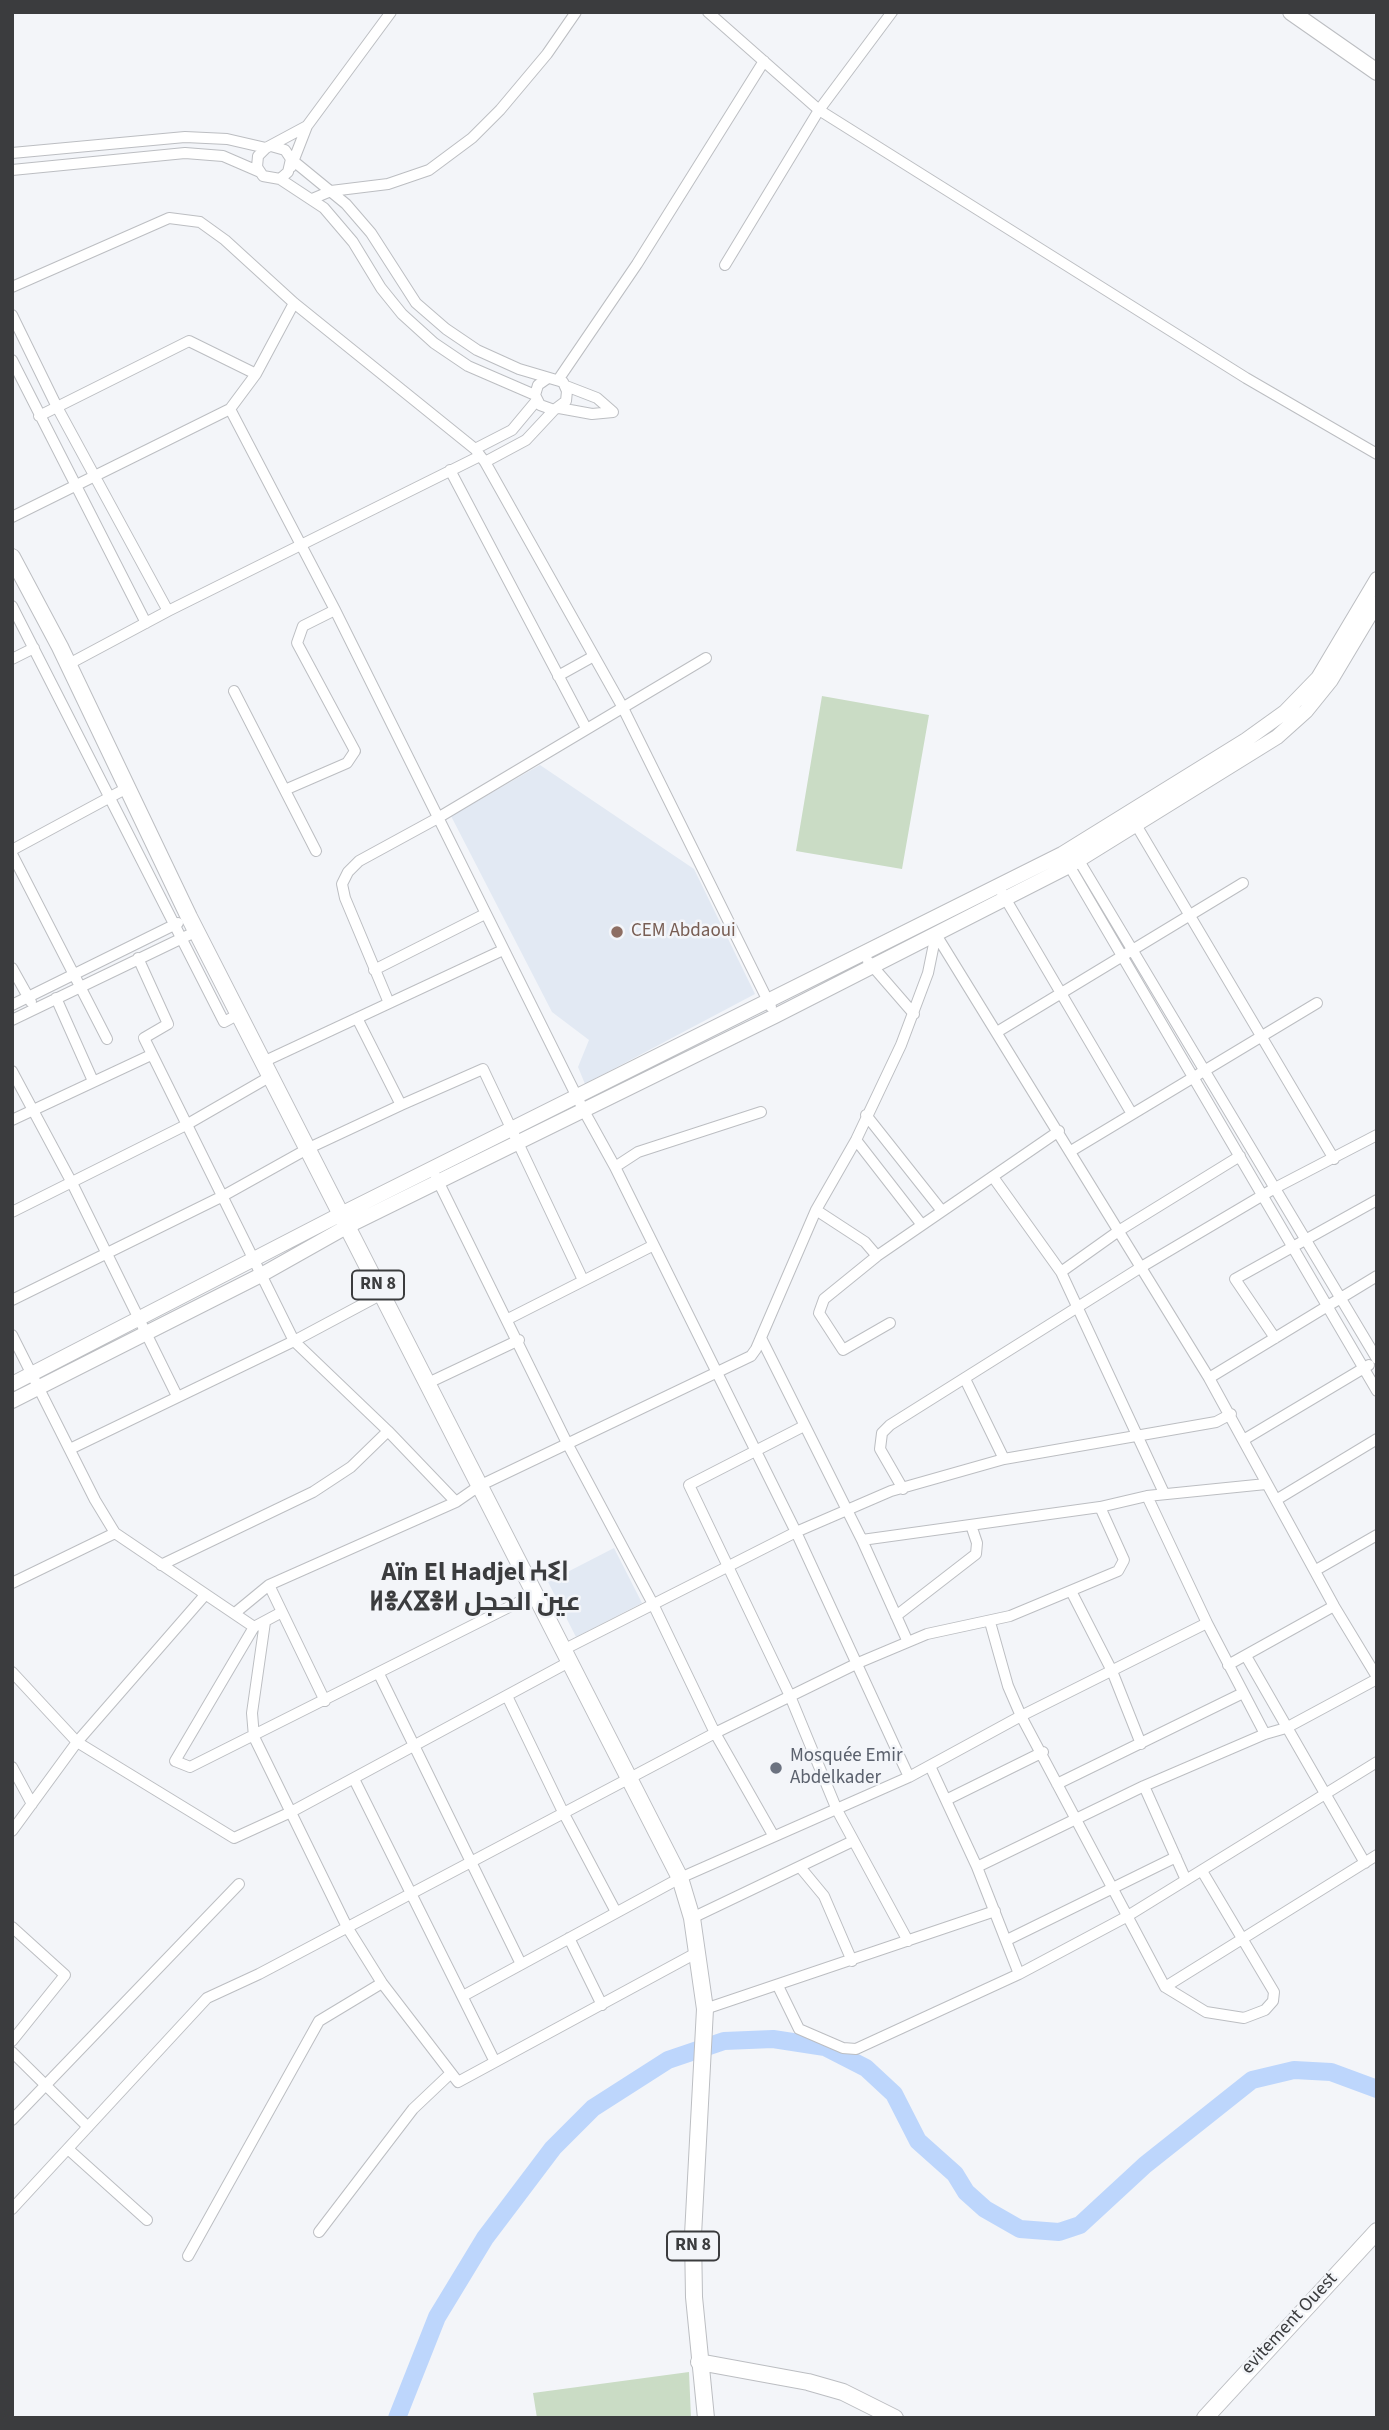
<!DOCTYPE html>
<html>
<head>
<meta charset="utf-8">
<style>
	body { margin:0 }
	#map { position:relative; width:1389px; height:2430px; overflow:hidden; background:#f3f5f9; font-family:"Source Sans 3",sans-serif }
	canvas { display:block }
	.frame { position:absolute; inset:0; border:14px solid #3b3c3e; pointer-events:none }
</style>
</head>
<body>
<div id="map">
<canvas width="1389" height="2430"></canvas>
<div class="frame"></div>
</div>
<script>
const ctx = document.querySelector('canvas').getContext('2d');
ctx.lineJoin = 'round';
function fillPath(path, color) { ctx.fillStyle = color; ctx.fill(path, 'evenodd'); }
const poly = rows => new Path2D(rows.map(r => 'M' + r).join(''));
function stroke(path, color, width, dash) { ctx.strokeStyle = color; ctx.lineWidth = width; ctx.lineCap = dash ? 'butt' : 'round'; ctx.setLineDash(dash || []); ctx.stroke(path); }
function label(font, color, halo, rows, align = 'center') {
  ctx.font = font + ' "Source Sans 3",Cairo,"Noto Sans Tifinagh",sans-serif'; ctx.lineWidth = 5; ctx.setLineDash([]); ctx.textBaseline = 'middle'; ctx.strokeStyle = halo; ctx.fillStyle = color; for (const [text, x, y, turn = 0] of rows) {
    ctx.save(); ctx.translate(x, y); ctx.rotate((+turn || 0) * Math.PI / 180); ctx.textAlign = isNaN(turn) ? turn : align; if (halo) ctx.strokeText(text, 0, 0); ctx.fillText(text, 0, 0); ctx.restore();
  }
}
const built = poly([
	[540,765,694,869,755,994,585,1084,578,1067,589,1040,552,1012,451,816],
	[614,1548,642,1603,576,1637,548,1582]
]);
const green = poly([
	[822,696,929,715,902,869,796,851],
	[689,2372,691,2418,537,2418,533,2393]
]);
const river = poly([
	[397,2418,437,2317,485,2238,553,2148,593,2108,668,2060,724,2041,773,2039,825,2047,866,2068,894,2094,918,2141,955,2174,966,2192,985,2209,1020,2229,1059,2232,1080,2225,1145,2165,1252,2080,1294,2070,1331,2072,1377,2089]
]);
const street = poly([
	[708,12,819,110,1246,378,1377,454],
	[307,126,391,12],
	[271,146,285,150,291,159,288,172,280,179,263,176,257,167,258,156,266,148,307,126,291,167],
	[12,153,185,137,227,139,266,148],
	[291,159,346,204,371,233,416,303,446,329,477,350,519,369,563,382,567,391,566,401,554,410,540,405,535,395,538,385,548,378],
	[12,170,185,153,223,156,260,172],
	[280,179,324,208,353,242,381,288,402,314,434,343,468,366,535,395],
	[312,199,331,191,388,184,429,170,472,138,500,110,547,54,576,12],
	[725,265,819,110,892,12],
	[12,287,169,218,200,222,225,240,294,303,475,449,485,462,622,706,771,1007],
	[12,315,57,407,168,611],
	[12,360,146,623],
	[558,380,637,264,764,61],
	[559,408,592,414,613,412,597,398,566,386],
	[230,409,335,610,584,1111,615,1167,796,1532,909,1777],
	[39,416,189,341,256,374],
	[475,449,512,430,537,400],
	[485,462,526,440,554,410],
	[450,470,586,728],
	[12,517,230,409,256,374,294,303],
	[12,606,224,1022,239,1014],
	[12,659,34,648],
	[67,665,168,611,480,456],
	[558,676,594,656],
	[234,691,316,851],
	[287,789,347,763,355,751,297,643,303,626,335,610],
	[1132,818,1334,1159],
	[12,850,127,788],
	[12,854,107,1039],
	[1075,854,1377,1359],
	[1067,862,1377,1391],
	[998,886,1132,1114],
	[935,933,1209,1378,1334,1606,1377,1677],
	[138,958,168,1024,144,1038,294,1341,388,1431,456,1502],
	[868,961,914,1014],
	[12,968,31,1002],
	[374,970,485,914],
	[56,998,93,1081],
	[389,1003,345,898,342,884,348,872,359,861,436,819,706,658],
	[12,1005,178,923],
	[12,1020,197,931],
	[997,1032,1243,883],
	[263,1062,503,950],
	[12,1071,72,1183,177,1396],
	[401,1105,483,1069,583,1280],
	[866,1115,942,1211],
	[12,1120,151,1055],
	[856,1140,922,1225],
	[1071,1151,1317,1003],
	[615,1167,638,1152,761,1112],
	[436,1177,567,1443,653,1604,715,1733,773,1835],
	[993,1177,1061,1272,1164,1493],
	[816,1210,865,1242,877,1256,1059,1131],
	[12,1212,186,1125,271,1076],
	[877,1256,824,1299,819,1313,843,1350,890,1323],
	[1061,1272,1120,1230,1240,1156],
	[12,1300,223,1196,309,1148,401,1105,357,1018],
	[508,1319,652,1246],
	[12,1335,95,1500,115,1533,254,1627,282,1612],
	[761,1338,862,1540,907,1640],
	[1275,1338,1235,1279,1377,1200],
	[1209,1378,1377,1276],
	[965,1379,1004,1459],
	[426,1384,519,1340],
	[804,1426,689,1485,790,1696,837,1810,908,1941],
	[1245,1439,1369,1365],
	[70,1449,294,1341,382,1294],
	[903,1489,880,1449,882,1433,890,1425,1143,1266,1275,1188,1377,1135],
	[1147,1496,1207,1623,1265,1734],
	[1276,1500,1377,1439],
	[862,1540,1100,1507,1147,1496,1266,1484],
	[161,1565,313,1492,351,1467,388,1431],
	[1316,1570,1377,1535],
	[12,1583,115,1533],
	[269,1585,325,1701],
	[1071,1591,1112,1671,1141,1744],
	[235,1613,269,1585,456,1502,479,1486,751,1356,756,1349,816,1210,856,1140,901,1045,928,973,936,934],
	[896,1616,976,1554,977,1543,971,1525],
	[265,1622,252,1713,254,1737,347,1927,382,1983,458,2082,698,1952],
	[990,1622,1008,1686,1021,1716,1165,1987,1206,2012,1244,2018,1265,2010,1273,2001,1274,1992,1202,1871],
	[254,1627,175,1761,190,1767,535,1594],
	[563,1650,796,1532,891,1491,1004,1459,1216,1422,1231,1414],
	[1246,1656,1365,1863],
	[1228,1665,1334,1606],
	[12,1672,77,1742,234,1838,291,1812,569,1662],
	[379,1674,521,1964],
	[507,1696,563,1812,616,1912],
	[930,1766,977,1867,1019,1974],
	[12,1767,32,1804],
	[354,1779,495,2062],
	[1057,1784,1243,1693],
	[1144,1786,1186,1880],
	[946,1800,1043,1752],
	[12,1831,77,1742,205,1595],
	[800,1867,824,1896,852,1961],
	[977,1867,1144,1786,1265,1734,1286,1728,1377,1679],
	[692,1918,853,1841],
	[12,1927,65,1975,12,2041],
	[569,1938,602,2005],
	[1007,1940,1176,1857],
	[778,1986,799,2029,843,2048,856,2049,1019,1974,1126,1917,1377,1762],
	[1165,1987,1377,1855],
	[463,1996,680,1878,909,1777,1021,1716,1207,1623],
	[705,2009,995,1911],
	[12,2052,88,2127],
	[12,2120,239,1884],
	[68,2149,147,2220],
	[12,2209,207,1998,259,1974,715,1733,858,1663,927,1634,1010,1616,1118,1571,1124,1560,1100,1507],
	[319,2232,413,2109,451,2073],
	[188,2256,319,2021,382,1983]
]);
const secondary = poly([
	[12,1384,343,1213,1062,854,1246,740,1285,712,1318,678,1377,579],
	[12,1401,261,1275,348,1226,775,1016,1069,866,1277,737,1306,711,1331,680,1377,603]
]);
const primary = poly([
	[1291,12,1377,72],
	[12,557,60,647,189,917,680,1878,692,1918,705,2009,693,2235,694,2297,706,2418],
	[699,2362,808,2382,843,2392,895,2418],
	[1205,2418,1377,2231]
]);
const markers = [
	[617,932,7,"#8d6e63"],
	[776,1768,7,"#6b7280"]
];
const shields = [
	[378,1285,52],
	[693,2246,52]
];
const shieldNames = [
	["RN 8",378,1285],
	["RN 8",693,2246]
];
const educationNames = [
	["CEM Abdaoui",631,932]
];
const worshipNames = [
	["Mosquée Emir",790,1757],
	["Abdelkader",790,1779]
];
const streetNames = [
	["evitement Ouest",1290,2324,-47]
];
const districtNames = [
	["Aïn El Hadjel ⵄⵉⵏ",475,1574],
	["ⵍⴻⵃⴵⴻⵍ عين الحجل",475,1604]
];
fillPath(built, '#e2e9f3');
fillPath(green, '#cadcc5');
stroke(river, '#bdd6fc', 18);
stroke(street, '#bcbec2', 12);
stroke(secondary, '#bcbec2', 16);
stroke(primary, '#bcbec2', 18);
stroke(street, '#fff', 10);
stroke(secondary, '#fff', 14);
stroke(primary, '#fff', 16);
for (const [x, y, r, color] of markers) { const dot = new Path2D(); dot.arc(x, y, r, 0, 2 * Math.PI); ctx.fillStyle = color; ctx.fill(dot); stroke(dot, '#f3f5f9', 2.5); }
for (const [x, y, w] of shields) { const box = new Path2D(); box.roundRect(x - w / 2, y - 14.5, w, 29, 5); ctx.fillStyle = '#f3f5f9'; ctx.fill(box); stroke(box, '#3b3c3e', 2); }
label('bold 18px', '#3b3c3e', null, shieldNames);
label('19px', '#785e54', '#f3f5f9', educationNames, 'left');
label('19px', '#5b616d', '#f3f5f9', worshipNames, 'left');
label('19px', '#3b3c3e', '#f3f5f9', streetNames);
label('bold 26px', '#3b3c3e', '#f3f5f9', districtNames);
</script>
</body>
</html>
